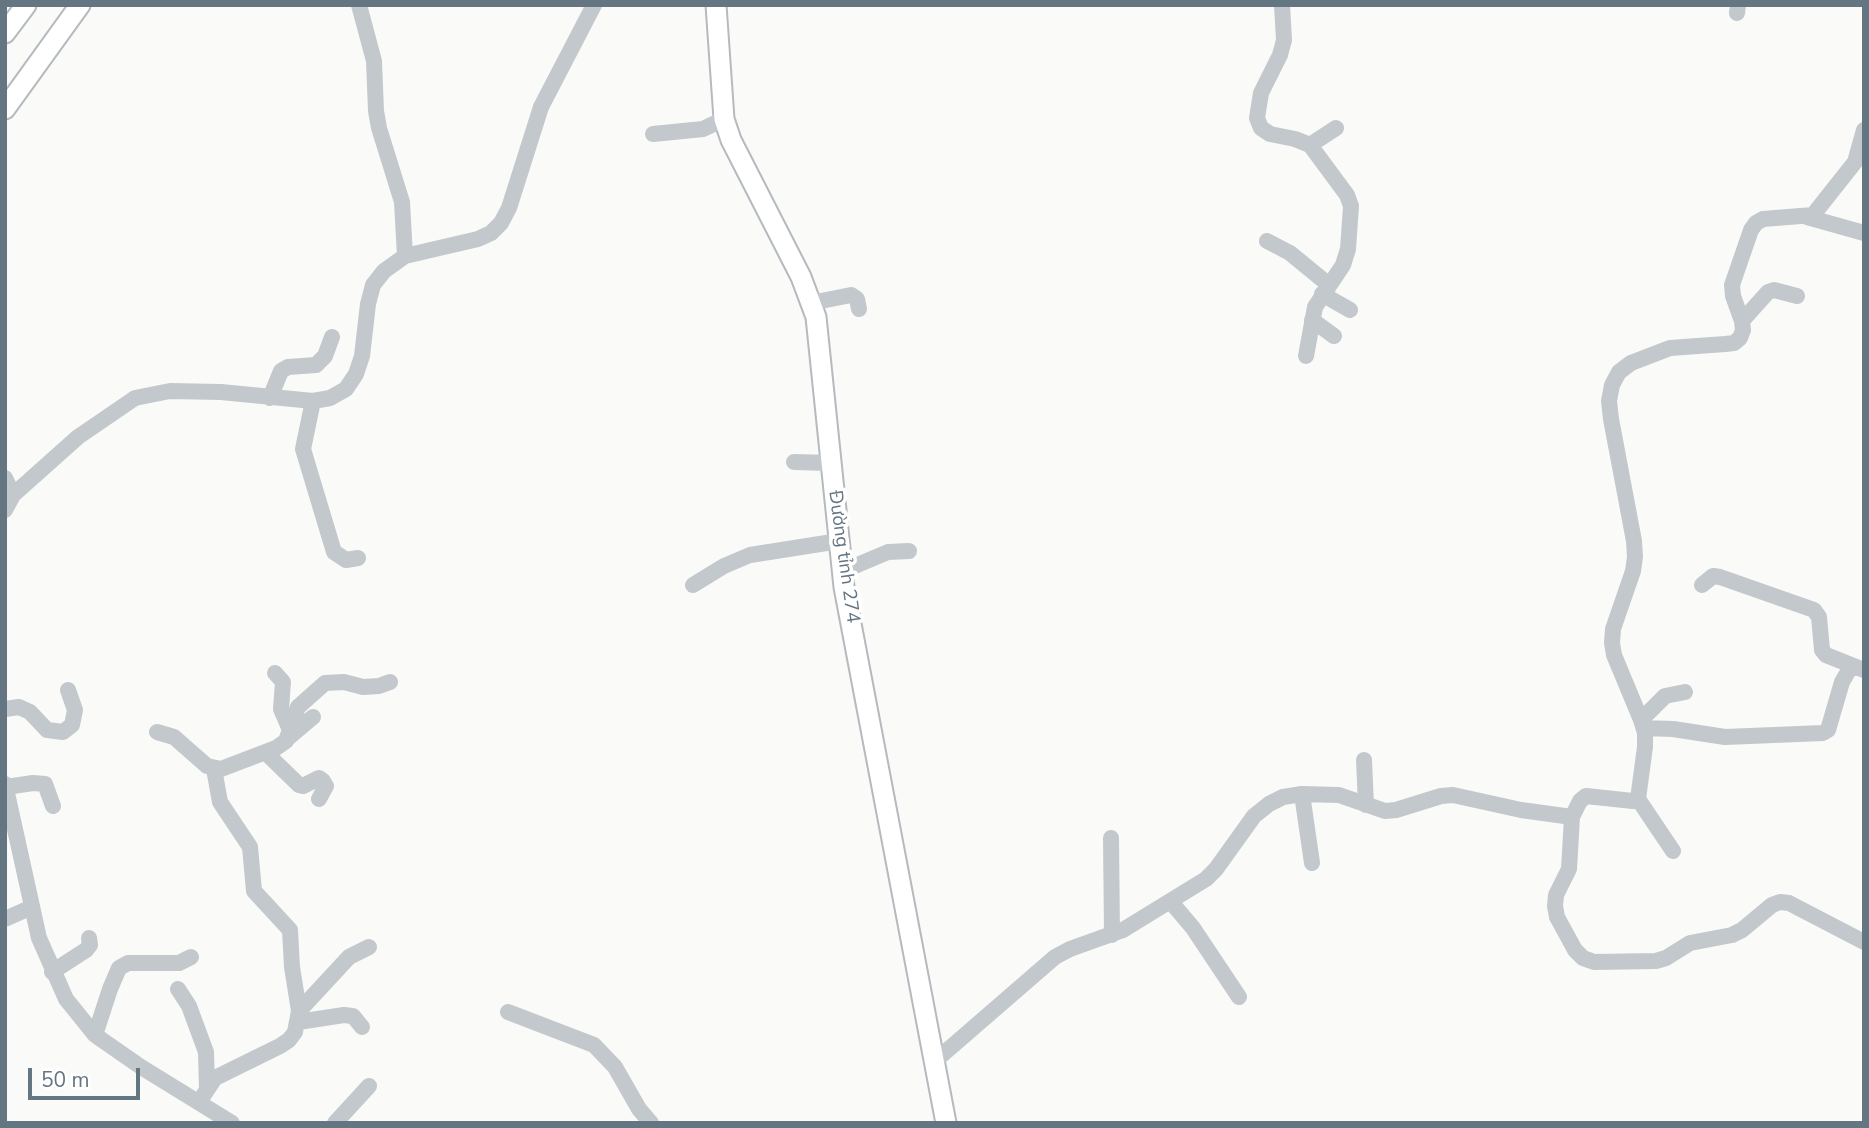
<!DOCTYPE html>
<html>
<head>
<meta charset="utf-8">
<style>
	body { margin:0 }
	#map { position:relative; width:1869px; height:1128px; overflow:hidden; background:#fafaf8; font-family:"Nunito Sans",sans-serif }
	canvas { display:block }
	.frame { position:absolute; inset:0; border:7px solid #657683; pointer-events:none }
	.scale { position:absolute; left:28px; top:1068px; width:112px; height:32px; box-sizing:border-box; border:4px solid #657683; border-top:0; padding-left:9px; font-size:21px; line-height:24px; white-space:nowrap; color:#657683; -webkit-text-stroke:5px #fff; paint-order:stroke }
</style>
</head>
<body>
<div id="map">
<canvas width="1869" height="1128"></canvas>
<div class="frame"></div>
<div class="scale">50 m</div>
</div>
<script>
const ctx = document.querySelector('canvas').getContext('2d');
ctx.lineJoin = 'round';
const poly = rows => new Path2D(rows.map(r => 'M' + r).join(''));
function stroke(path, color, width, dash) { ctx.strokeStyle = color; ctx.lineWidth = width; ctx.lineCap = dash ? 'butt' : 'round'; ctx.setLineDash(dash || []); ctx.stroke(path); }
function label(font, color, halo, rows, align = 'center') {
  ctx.font = font + ' "Nunito Sans",sans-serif'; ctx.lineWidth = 7; ctx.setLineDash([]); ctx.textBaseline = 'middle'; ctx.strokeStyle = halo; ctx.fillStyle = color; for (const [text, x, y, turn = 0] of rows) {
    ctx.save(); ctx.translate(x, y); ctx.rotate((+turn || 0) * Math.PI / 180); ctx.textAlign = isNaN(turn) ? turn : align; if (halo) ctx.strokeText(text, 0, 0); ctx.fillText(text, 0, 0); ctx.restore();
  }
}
const minor = poly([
	[359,5,374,61,376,111,379,128,402,202,405,256],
	[1282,5,1284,40,1280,55,1261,93,1257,118,1261,128,1270,134,1295,139,1310,145,1347,195,1351,206,1348,249,1343,265,1315,307,1306,356],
	[1737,13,1738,5],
	[1864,130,1855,162,1813,215,1763,219,1756,223,1751,230,1732,285,1733,296,1742,321,1743,330,1740,338,1734,343,1725,344,1670,348,1631,363,1619,372,1612,385,1609,401,1611,419,1634,541,1635,557,1633,571,1613,629,1612,643,1614,655,1641,720,1645,733,1645,747,1638,799,1633,801,1586,796,1580,801,1572,817,1569,869,1556,895,1555,906,1557,917,1575,950,1583,958,1594,962,1656,961,1666,958,1690,943,1732,935,1742,930,1772,905,1780,902,1789,903,1864,942],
	[653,134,703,129,724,119],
	[1310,145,1336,128],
	[1807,217,1864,233],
	[1267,241,1290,253,1329,285],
	[1322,294,1350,310],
	[811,303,851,295,857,299,859,309],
	[1312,320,1334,336],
	[1742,321,1768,292,1774,290,1797,296],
	[270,398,281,371,288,367,316,365,325,356,332,337],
	[313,401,303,449,334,552,346,560,358,558],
	[794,462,830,463],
	[5,478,13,495],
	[5,510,13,495,78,437,135,398,170,391,221,392,313,401,330,398,346,389,356,374,362,356,368,304,373,285,384,271,405,256,478,239,491,233,501,223,509,208,541,107,594,5],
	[843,571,888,552,909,551],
	[693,585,724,566,750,555,839,541],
	[1702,585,1713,576,1720,577,1814,610,1819,617,1822,650,1826,655,1856,667],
	[275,673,283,682,281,709,290,730],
	[5,709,19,707,30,712,47,730,63,732,72,725,75,710,68,690],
	[1641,720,1665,696,1685,692],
	[1644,728,1673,729,1725,737,1823,733,1828,730,1842,682,1849,670,1856,667,1864,670],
	[157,732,174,737,207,766,221,769,276,748,286,741,298,707,325,683,344,682,363,687,379,686,390,682],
	[287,739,313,717],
	[265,752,299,785,303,786,319,778,323,781,326,786,319,799],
	[1364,760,1366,805],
	[5,784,39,938,66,999,95,1035,141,1067,232,1123],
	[6,787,33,783,45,784,53,806],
	[1302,794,1312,863],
	[1638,799,1673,851],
	[1111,838,1112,935],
	[1171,902,1193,928,1239,997],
	[5,919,32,907],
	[52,972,86,950,90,945,89,938],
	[178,989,189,1006,206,1052,207,1089],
	[299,1011,349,957,369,947],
	[508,1012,594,1045,615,1067,639,1109,651,1123],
	[298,1022,344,1015,353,1016,362,1027],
	[95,1035,110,989,119,968,128,963,179,963,191,957],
	[935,1061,1055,957,1070,949,1123,930,1206,879,1216,869,1254,816,1269,804,1283,797,1302,794,1339,795,1385,811,1396,810,1441,796,1453,795,1521,810,1572,817],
	[199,1102,215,1078,280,1046,289,1040,295,1032,299,1011,292,967,290,930,254,891,250,847,220,802,214,769],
	[335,1123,369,1086]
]);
const major = poly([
	[716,5,724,119,731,140,801,277,816,317,844,587,946,1123],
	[5,33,26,5],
	[5,109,80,5]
]);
const streetNames = [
	["Đường tỉnh 274",843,557,82]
];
stroke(major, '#b5babe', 23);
stroke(minor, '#c3c8cc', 16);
stroke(major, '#fff', 19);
label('19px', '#657683', '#fff', streetNames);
</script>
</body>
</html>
